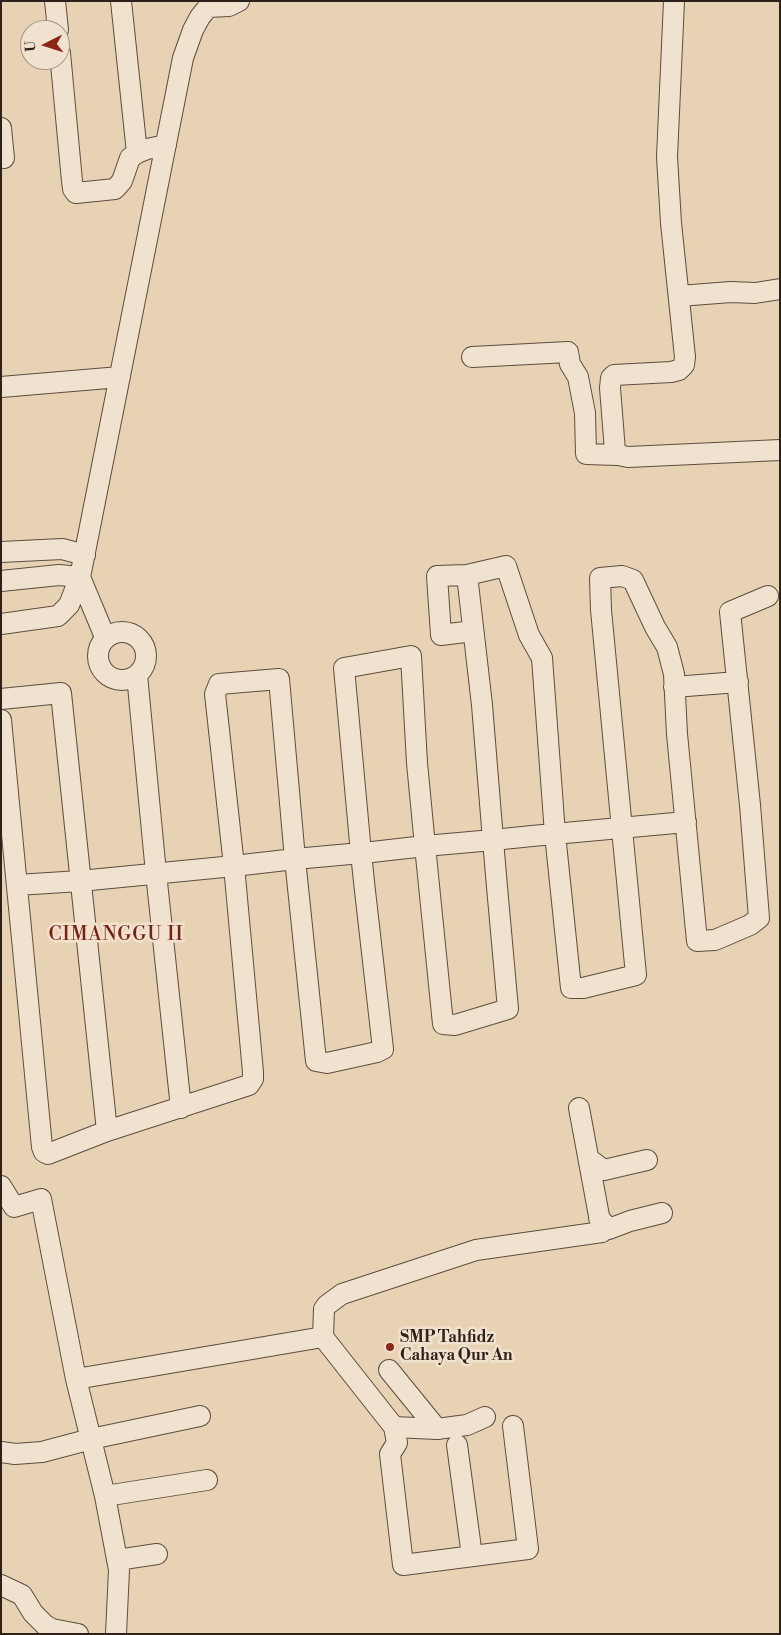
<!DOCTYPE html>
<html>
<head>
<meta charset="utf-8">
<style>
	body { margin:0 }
	#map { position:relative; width:781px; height:1635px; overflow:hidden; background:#e8d2b4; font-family:"Libre Bodoni",serif }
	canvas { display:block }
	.frame { position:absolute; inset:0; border:2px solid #2e2119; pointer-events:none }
	.north { position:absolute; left:20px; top:20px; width:50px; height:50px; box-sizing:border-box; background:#f0e2ce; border:1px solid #a29586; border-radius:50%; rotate:265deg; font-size:14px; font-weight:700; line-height:20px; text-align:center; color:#2e2119 }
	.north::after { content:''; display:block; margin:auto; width:18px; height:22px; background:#8f2418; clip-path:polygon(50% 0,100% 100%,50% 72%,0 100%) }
</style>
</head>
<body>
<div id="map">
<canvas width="781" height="1635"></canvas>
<div class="frame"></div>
<div class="north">U</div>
</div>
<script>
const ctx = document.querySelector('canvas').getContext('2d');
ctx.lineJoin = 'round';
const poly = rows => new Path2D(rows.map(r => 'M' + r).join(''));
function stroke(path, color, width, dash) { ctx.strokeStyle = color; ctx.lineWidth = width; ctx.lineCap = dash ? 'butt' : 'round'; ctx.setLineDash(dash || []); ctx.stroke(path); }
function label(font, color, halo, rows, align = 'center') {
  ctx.font = font + ' "Libre Bodoni",serif'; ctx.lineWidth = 5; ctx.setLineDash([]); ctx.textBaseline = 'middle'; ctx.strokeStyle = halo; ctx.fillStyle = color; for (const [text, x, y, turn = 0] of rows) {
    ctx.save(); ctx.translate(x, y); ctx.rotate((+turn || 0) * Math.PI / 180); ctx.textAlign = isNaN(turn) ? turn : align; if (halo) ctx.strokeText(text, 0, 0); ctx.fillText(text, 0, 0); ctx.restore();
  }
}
const minor = poly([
	[55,1,58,30],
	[121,1,137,153],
	[674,1,667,157,671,223,685,357,684,365,679,370,671,372,614,375,611,378,610,388,615,451,618,455,628,457,780,450],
	[208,7,229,6,239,1],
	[60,53,72,181,73,189,76,193,115,189,122,181,130,158,137,153,147,149,166,145],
	[1,128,4,158],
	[679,296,731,292,755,293,780,289],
	[472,357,568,352,570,364,578,377,585,413,586,454,618,455],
	[1,387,120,377],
	[1,552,62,549,85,555],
	[467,575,482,705,493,840,497,887,508,1009,455,1025,443,1024,425,846,417,763,411,656,344,668,361,853,365,891,383,1049,377,1052,327,1063,316,1061,295,859,279,679,219,684,215,694,234,866,295,859,372,852,425,846,493,840,532,836,686,822],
	[1,581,59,575,80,577,105,637],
	[1,624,58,616,69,605,80,577,183,58,193,30,200,17,213,1],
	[473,631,441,635,437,576,467,575,506,566,529,635,542,658,555,834,571,988,583,988,636,975,601,610,600,578,622,576,633,580,655,627,667,647,674,674,677,734,697,941,715,940,750,925,759,918,750,805,730,612,768,596],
	'98 656a24 24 0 1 1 48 0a24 24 0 1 1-48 0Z',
	[137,675,156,873,181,1108],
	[674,687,738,682],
	[1,699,61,693,107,1131],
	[1,720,42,1147,44,1152,48,1154,107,1131,249,1085,253,1079,253,1072,234,866,80,881,17,885],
	[589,1159,604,1170,647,1160],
	[1,1186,14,1207,41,1199,76,1379,105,1496,119,1570,116,1634],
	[599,1218,609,1229,630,1221,662,1213],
	[323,1337,394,1427,437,1429,467,1425,485,1417],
	[389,1370,437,1429],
	[76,1379,323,1337,324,1309,327,1305,342,1294,476,1250,602,1232,579,1108],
	[394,1427,397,1443,390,1454,403,1565,528,1549,513,1426],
	[457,1445,472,1556],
	[1,1452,15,1454,42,1452,91,1439,200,1416],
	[105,1496,207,1480],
	[117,1560,157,1554],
	[1,1585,22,1595,33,1613,45,1625,52,1629,78,1634]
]);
const markers = [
	[390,1347,5,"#8f2418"]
];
const poiNames = [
	["SMP Tahfidz",400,1338],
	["Cahaya Qur An",400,1356]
];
const quarterNames = [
	["CIMANGGU II",116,935]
];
stroke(minor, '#5c4d40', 22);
stroke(minor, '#f0e2ce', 20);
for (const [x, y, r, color] of markers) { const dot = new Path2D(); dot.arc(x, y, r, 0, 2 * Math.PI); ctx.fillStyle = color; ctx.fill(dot); stroke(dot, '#f0e2ce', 2); }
label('bold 16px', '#2e2119', '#f0e2ce', poiNames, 'left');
ctx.letterSpacing = '1px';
label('19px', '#7a1f14', '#f0e2ce', quarterNames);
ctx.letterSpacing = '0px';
</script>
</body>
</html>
